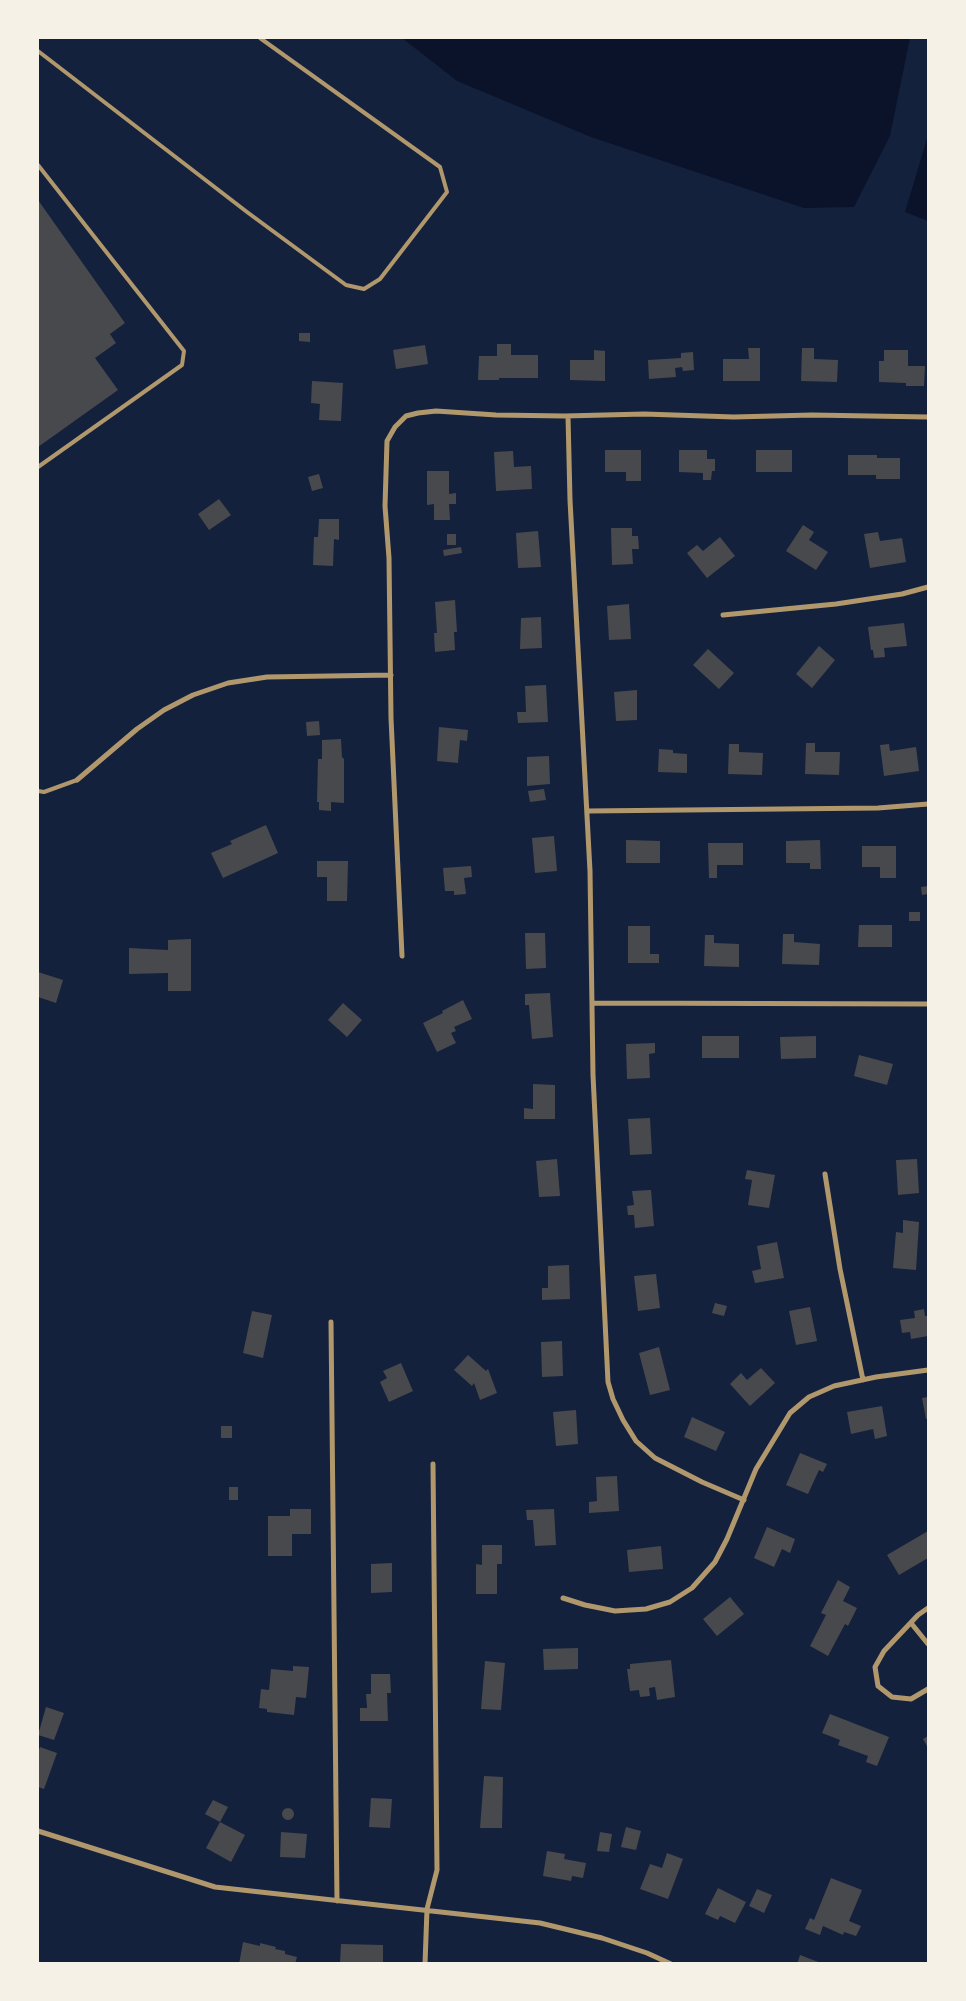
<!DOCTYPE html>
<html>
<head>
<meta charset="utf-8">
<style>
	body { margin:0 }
	#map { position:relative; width:966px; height:2001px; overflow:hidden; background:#14213d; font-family:"PT Serif",serif }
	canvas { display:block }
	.frame { position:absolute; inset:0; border:39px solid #f6f1e7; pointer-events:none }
</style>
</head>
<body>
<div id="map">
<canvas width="966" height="2001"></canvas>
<div class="frame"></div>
</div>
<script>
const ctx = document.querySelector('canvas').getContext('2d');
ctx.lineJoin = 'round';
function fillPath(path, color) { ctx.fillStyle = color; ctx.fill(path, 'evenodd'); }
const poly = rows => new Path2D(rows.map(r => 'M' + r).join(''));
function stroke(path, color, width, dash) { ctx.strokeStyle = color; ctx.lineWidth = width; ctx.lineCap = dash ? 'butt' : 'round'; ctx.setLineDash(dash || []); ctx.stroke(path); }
const water = poly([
	[402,38,910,38,890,136,854,207,804,208,591,137,457,81],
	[928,135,928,221,905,212]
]);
const building = poly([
	[38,200,125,323,110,334,116,343,95,358,118,390,38,447],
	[299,333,310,333,310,342,299,341],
	[497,344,511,344,511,355,538,355,538,378,499,378,499,380,478,380,479,356,497,356],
	[425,345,428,364,396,369,393,350],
	[748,348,760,348,760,381,723,381,723,359,749,359],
	[802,348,814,348,814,359,838,360,837,382,801,381],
	[594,350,605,351,605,381,570,380,570,360,594,360],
	[884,350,908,350,908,366,925,366,924,386,906,386,906,383,879,382,879,361,884,361],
	[693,352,694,370,683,371,682,367,675,368,676,377,649,379,648,360,681,358,681,353],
	[312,381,343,383,341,421,319,420,320,404,311,403],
	[605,450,641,450,641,481,626,481,626,472,605,472],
	[679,450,707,450,707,459,715,459,715,471,712,471,711,480,703,480,703,473,679,472],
	[756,450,792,450,792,472,756,472],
	[513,451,514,467,531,466,532,489,496,491,494,452],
	[848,455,877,455,877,458,900,458,900,479,876,479,876,475,848,475],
	[427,471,449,471,449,494,456,493,456,504,449,504,450,520,434,520,434,504,427,505],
	[319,474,323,488,312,491,308,477],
	[219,499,231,515,209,530,198,514],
	[319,519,339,519,339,540,334,539,333,566,313,565,314,537,318,537],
	[803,525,814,532,809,540,828,552,816,570,786,551],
	[611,528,632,528,632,536,638,536,639,549,632,549,633,564,612,565],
	[538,531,541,567,518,568,516,533],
	[878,532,880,541,902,538,906,562,870,568,864,534],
	[447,534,456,534,456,545,447,545],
	[720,537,735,556,707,578,687,553,697,545,703,551],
	[461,547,462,553,444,556,443,550],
	[455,600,457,632,454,632,455,650,435,652,434,633,437,633,435,602],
	[629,604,631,639,609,640,607,606],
	[541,617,542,648,520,649,521,618],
	[904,623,907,646,884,648,885,657,874,658,873,650,871,650,868,627],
	[819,646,835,660,812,688,796,674],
	[708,649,734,673,719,689,693,665],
	[546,685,548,722,518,723,517,712,526,712,525,686],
	[637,690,637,720,616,721,614,692],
	[319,721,320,735,307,736,306,722],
	[439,727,468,730,467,741,460,740,458,763,437,761],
	[341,739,342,757,344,759,344,803,331,802,331,811,319,810,319,802,317,802,318,759,322,759,322,740],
	[806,743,815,743,815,752,840,752,839,775,805,774],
	[729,744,739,744,739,752,763,753,762,775,728,774],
	[889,744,890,751,916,747,919,771,884,776,880,745],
	[659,749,673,750,673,753,687,754,687,773,658,772],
	[549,756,550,784,527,786,527,757],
	[544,789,546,800,530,802,528,791],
	[266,825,278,853,223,878,211,853,232,844,230,841],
	[554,836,557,871,535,873,532,838],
	[626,840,660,841,660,863,626,863],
	[820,840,821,869,810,869,810,863,786,863,786,841],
	[708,843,743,843,743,865,717,865,717,878,709,878],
	[862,846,896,846,896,878,880,878,880,867,862,867],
	[317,861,348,861,347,901,327,901,327,877,317,877],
	[471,866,472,877,464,878,466,894,454,895,454,891,445,891,443,868],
	[928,886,928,894,922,895,921,887],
	[909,912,920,912,920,921,909,921],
	[859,925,892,925,892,947,858,947],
	[628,926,650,926,650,954,659,954,659,963,628,963],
	[525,933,545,933,546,968,526,969],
	[783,934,794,934,794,942,820,944,819,965,782,964],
	[705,935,714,935,714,943,739,944,739,967,704,966],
	[191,939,191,991,168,991,168,973,129,974,129,948,168,950,168,940],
	[38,972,63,980,56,1003,38,997],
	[550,993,553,1037,532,1039,529,1005,525,1005,525,994],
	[463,1000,472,1019,454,1027,456,1031,451,1033,456,1043,437,1052,423,1023,443,1013,442,1011],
	[343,1003,362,1020,347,1037,328,1020],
	[702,1036,739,1036,739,1058,702,1058],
	[816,1036,816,1058,781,1059,780,1037],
	[655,1043,655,1053,649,1054,650,1078,627,1079,626,1044],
	[859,1055,893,1064,887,1085,854,1076],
	[533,1084,555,1085,555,1119,524,1119,524,1108,533,1109],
	[650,1118,652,1154,630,1155,628,1119],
	[557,1159,560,1196,539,1197,536,1161],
	[917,1159,919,1193,898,1195,896,1160],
	[747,1170,775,1175,769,1208,748,1205,752,1180,745,1179],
	[651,1190,654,1226,635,1228,634,1215,628,1215,627,1206,634,1205,632,1191],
	[903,1220,919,1222,916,1270,893,1268,896,1232,903,1233],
	[777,1242,784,1278,755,1283,752,1271,761,1269,757,1246],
	[569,1265,570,1299,542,1300,542,1288,548,1288,548,1266],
	[656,1274,660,1308,638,1311,634,1276],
	[715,1303,727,1306,724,1316,712,1313],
	[810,1307,817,1341,796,1345,789,1311],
	[924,1309,925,1316,928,1316,928,1336,911,1339,910,1332,902,1333,900,1320,915,1318,914,1311],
	[252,1311,272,1315,263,1358,243,1353],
	[562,1341,563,1376,542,1377,541,1342],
	[659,1347,670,1390,650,1395,639,1353],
	[468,1355,486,1371,488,1369,497,1393,480,1400,474,1383,472,1386,454,1370],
	[401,1363,413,1391,389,1402,380,1382,387,1378,383,1371],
	[761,1368,775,1383,750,1406,730,1384,741,1373,747,1380],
	[928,1397,928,1419,926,1419,922,1398],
	[882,1406,887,1436,875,1439,873,1429,851,1434,847,1412],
	[576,1410,578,1444,556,1446,553,1412],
	[692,1417,725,1432,716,1451,684,1437],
	[221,1426,232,1426,232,1438,221,1438],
	[800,1453,827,1464,823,1472,819,1470,808,1494,786,1485],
	[617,1476,619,1511,589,1513,589,1502,597,1501,596,1477],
	[229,1487,238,1487,238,1500,229,1500],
	[290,1509,311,1509,311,1534,292,1534,292,1556,268,1556,268,1516,290,1516],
	[554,1509,556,1545,535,1546,533,1520,527,1520,526,1510],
	[767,1527,795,1539,790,1553,782,1549,774,1567,754,1558],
	[928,1531,928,1558,899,1575,887,1555],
	[482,1545,502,1545,502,1564,497,1564,497,1594,476,1594,476,1564,482,1565],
	[661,1546,663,1569,629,1572,627,1550],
	[392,1563,392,1592,371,1593,371,1564],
	[838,1580,850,1587,843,1601,857,1608,848,1626,845,1624,828,1656,810,1646,826,1615,821,1613],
	[730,1597,744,1614,717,1636,703,1619],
	[578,1648,578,1669,544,1670,543,1649],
	[671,1660,675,1697,657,1700,655,1687,649,1688,650,1696,640,1697,639,1690,630,1691,627,1669,630,1669,630,1664],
	[485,1661,505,1663,501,1710,481,1709],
	[293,1666,309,1667,306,1698,296,1697,294,1715,267,1712,267,1709,259,1708,261,1689,269,1690,271,1669,293,1671],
	[371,1674,390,1674,391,1693,387,1693,388,1721,360,1721,360,1708,367,1708,366,1694,371,1694],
	[46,1707,64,1713,54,1740,38,1735],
	[830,1714,889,1737,877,1766,866,1762,868,1756,838,1745,840,1740,822,1733],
	[928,1736,928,1748,923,1739],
	[40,1747,57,1753,44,1789,38,1787,38,1753],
	[484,1776,503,1777,502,1828,480,1828],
	[371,1798,392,1799,390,1828,369,1827],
	[213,1800,228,1807,220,1822,205,1814],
	'282 1814a6 6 0 1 1 12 0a6 6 0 1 1-12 0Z',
	[220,1822,245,1835,231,1862,206,1848],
	[626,1827,641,1831,636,1850,621,1847],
	[281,1832,307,1834,305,1858,280,1857],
	[600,1832,612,1834,609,1852,597,1851],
	[547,1851,565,1854,564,1859,586,1863,583,1878,572,1876,571,1881,543,1876],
	[667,1853,683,1859,668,1899,640,1889,650,1864,662,1868],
	[831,1878,862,1890,849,1921,861,1926,856,1936,844,1932,843,1935,823,1926,820,1935,805,1929,810,1918,814,1920],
	[718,1888,746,1902,735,1923,720,1916,718,1920,705,1914],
	[757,1889,772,1895,764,1913,749,1906],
	[243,1942,260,1946,260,1943,276,1947,275,1949,285,1951,285,1954,297,1957,295,1964,239,1964],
	[341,1944,383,1945,383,1964,340,1964],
	[800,1955,821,1963,821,1964,797,1964]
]);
const service = poly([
	[38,51,247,212,346,285,364,289,380,279,447,192,440,167,260,38],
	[38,165,184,351,182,365,38,467],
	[38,791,44,792,77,780]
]);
const minor = poly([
	[568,416,570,500,590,871,593,1075,608,1382,613,1399,623,1420,636,1441,655,1458,702,1482,744,1500],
	[723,615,836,604,902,594,928,587],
	[77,780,137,729,164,710,193,695,228,683,267,677,391,675],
	[588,811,878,808,928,804],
	[402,956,391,718,389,558,385,506,387,441,395,427,406,416,418,413,436,411,496,415,565,416,644,414,734,417,812,415,928,417],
	[593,1003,928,1004],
	[825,1174,840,1269,863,1380],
	[331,1322,337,1901],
	[563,1598,585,1605,615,1611,646,1609,670,1602,692,1588,715,1562,727,1539,756,1469,790,1413,809,1397,834,1386,876,1377,928,1370],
	[928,1608,918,1615,884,1651,875,1667,878,1686,892,1697,911,1699,928,1689],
	[911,1623,928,1644],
	[38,1831,215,1887,540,1923,602,1938,647,1953,671,1964],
	[425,1964,427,1909,437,1870,433,1464]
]);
fillPath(water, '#0b132b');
fillPath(building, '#48494c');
stroke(service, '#b1986c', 4);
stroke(minor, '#b1986c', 5);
</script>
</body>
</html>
